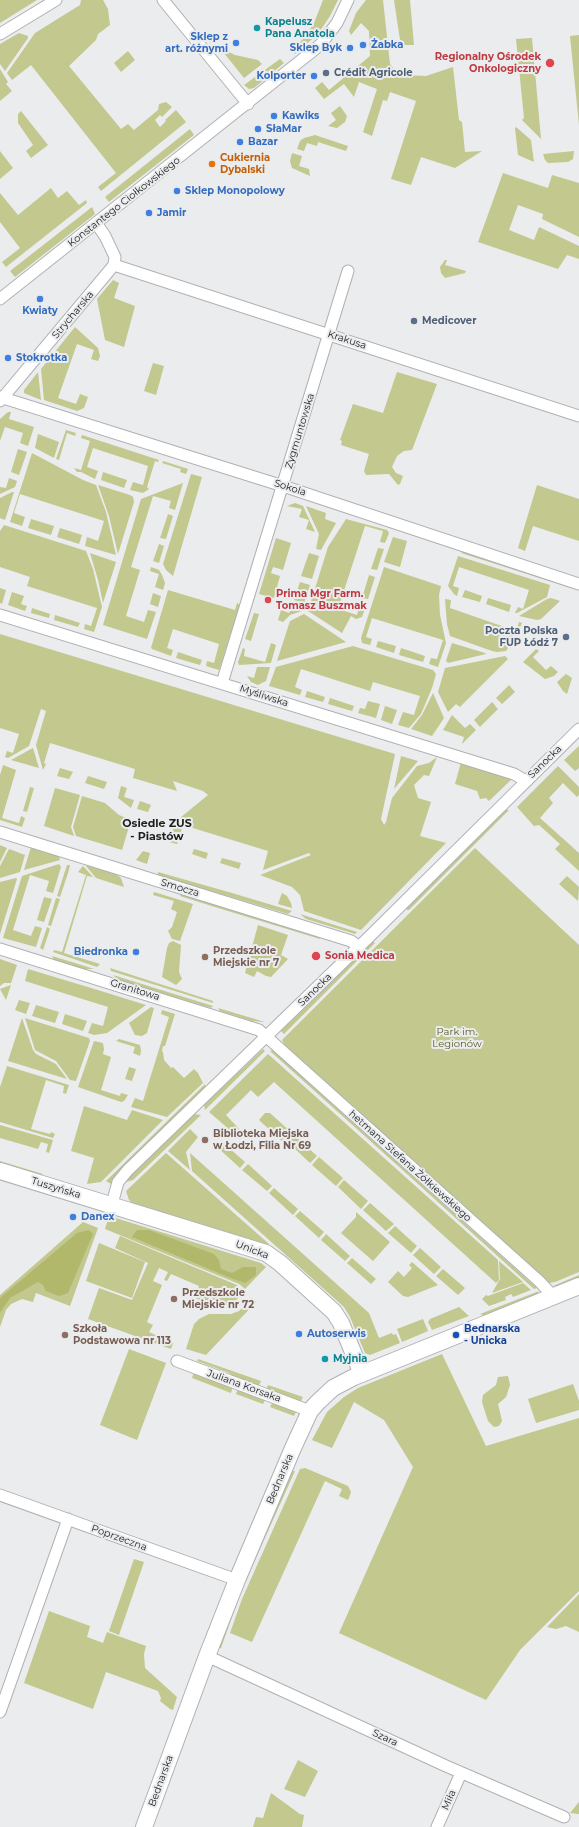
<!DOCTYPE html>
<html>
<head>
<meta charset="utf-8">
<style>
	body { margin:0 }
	canvas { display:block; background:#eaecee }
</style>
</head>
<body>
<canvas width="579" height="1827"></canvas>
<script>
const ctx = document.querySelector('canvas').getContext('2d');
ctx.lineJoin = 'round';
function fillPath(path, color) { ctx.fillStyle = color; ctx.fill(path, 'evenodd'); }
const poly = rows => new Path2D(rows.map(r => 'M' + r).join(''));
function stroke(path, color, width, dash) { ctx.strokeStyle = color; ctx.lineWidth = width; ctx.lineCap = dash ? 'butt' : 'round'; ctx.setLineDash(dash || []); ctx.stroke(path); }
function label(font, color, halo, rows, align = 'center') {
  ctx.font = font + ' Montserrat,sans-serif'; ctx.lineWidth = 4; ctx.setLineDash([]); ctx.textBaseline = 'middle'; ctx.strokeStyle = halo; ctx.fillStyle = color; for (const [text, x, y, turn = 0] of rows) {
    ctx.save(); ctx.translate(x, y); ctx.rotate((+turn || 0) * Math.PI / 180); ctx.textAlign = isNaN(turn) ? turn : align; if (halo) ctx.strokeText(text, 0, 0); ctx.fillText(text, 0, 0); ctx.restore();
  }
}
const green = poly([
	[0,0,37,0,0,23],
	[81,0,103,0,108,9,110,25,98,34,96,40,69,66,121,129,128,124,134,130,158,110,159,104,166,102,172,107,162,117,160,115,155,120,160,127,166,121,165,120,176,110,186,122,101,191,98,187,116,173,31,65,12,80,7,73,35,33,80,5],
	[323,0,338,0,330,16,318,34,295,54,292,50,305,37,314,23],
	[366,0,383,0,390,64,396,72,405,75,426,76,453,67,459,120,462,122,465,152,482,151,455,168,421,157,411,185,391,179,416,101,390,92,387,101,383,100,372,136,363,132,377,89,359,82,354,97,344,84,324,99,315,88,322,82,329,90,370,56,369,31,361,23,351,35,349,31,356,13],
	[394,0,410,0,414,45,404,45,400,40],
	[19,33,28,36,28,38,5,71,0,64,0,44],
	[579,35,579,125,570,36],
	[532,38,541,139,522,120,524,118,516,39],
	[128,51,135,60,121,72,114,63],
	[227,51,235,55,258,60,262,64,244,78,224,53],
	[280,59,284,63,254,88,249,89,244,85],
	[0,69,8,82,6,84,12,91,0,101],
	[340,106,347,116,345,122,337,128,328,126,336,120,331,113],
	[21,111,48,145,31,158,26,151,33,145,18,123,18,114],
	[516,127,531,140,534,162,518,155,515,128],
	[190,129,194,135,109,202,105,197],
	[315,135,348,146,346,151,318,142,317,146,307,143,304,151,297,149,300,141,304,138],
	[0,151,13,168,0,179],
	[574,151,573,159,568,162,548,163,545,160,543,154],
	[292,153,302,156,299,166,309,169,310,176,292,168,290,161],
	[503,173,548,188,552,175,579,183,579,237,542,219,543,214,518,205,509,230,534,240,539,227,579,246,579,259,567,255,558,269,478,242],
	[51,188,58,198,67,191,79,205,86,200,87,203,6,267,2,262,20,248,0,222,0,193,18,215],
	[92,207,95,214,15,277,10,271],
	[445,260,447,260,445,265,466,271,465,273,445,278,441,273,440,267],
	[113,280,119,283,114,298,135,306,124,347,105,340,97,299],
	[75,327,98,348,100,356,98,361,91,359,94,350,77,344,58,398,76,404,80,394,88,397,84,408,77,411,44,400,41,369],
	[153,363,164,366,156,395,144,391],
	[38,372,41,400,24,393,24,390],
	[397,372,437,384,412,450,404,451,397,456,392,467,396,473,403,476,400,484,398,485,389,474,366,475,364,471,369,454,341,445,342,441,340,440,353,404,383,413],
	[8,412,11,412,9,419,34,427,28,446,20,443,23,433,5,427,0,441,0,419],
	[66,430,76,433,75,436,67,433,59,460,56,459],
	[38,434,59,442,54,458,35,448],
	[82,435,159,460,158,462,155,461,147,487,149,489,143,493,130,490,133,482,143,485,148,466,93,448,87,467,98,471,95,479,81,472,77,472,74,468,81,470,90,441,81,438],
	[18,449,27,452,19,475,11,472],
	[32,453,83,480,96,485,106,512,116,555,85,546,87,537,98,541,104,521,20,494,14,513,25,517,22,526,10,522],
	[163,461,188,469,186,474,180,472,181,469,162,463],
	[103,472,127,480,124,488,101,480],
	[191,474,202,477,173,576,166,570,163,564],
	[9,478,17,481,15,487,0,494,0,487,6,488],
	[183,483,175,510,169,508,171,501,153,496,131,567,140,570,126,616,144,622,148,610,156,612,147,639,103,625,141,499],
	[98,485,130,495,133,497,134,502,118,554,109,516],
	[537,485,579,499,579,541,533,526,525,551,518,548],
	[12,492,14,492,5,520,0,518,0,498],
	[295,503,303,506,315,532,306,529,309,520,299,517,302,509,287,506],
	[306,506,326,513,325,519,336,523,321,550,316,549,319,534],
	[168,514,173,516,166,539,160,538],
	[31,519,54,526,51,535,28,528],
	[346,519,387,530,389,533,385,543,380,542,383,531,365,526,338,609,357,615,360,604,366,606,362,617,356,619,351,616,342,633,308,611,328,547],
	[4,525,86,551,93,569,102,607,94,632,84,629,85,624,91,626,97,608,27,586,30,577,0,567,0,531],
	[60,528,82,535,79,544,57,537],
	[393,537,407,541,400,567,384,562],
	[276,538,291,543,283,570,273,567,271,573,280,576,274,598,259,594],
	[159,544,164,546,159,563,153,561],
	[378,548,384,549,377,570,371,569],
	[465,550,573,585,571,588,461,553],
	[90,553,116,562,103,603,98,580],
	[309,553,319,556,312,579,301,576],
	[458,556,550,585,547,597,517,613,515,613,518,607,523,609,529,590,459,567,453,586,459,588,457,596,454,594,448,586],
	[151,567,159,570,162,575,165,583,163,590,155,587,159,574,150,571],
	[384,567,441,586,439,595,440,615,446,643,438,667,429,664,431,658,437,659,443,640,372,618,366,637,372,639,370,645,362,643,361,638],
	[369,575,375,577,368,599,362,598],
	[300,582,310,585,304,603,294,600],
	[0,588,6,590,2,604,0,603],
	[168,590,235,610,237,603,240,605,219,670,206,666,207,661,214,663,219,644,173,629,167,648,173,650,171,656,152,649,151,648],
	[465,590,482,596,480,602,462,597],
	[12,592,24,596,21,604,27,606,25,611,8,605],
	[153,593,161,596,158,607,150,604],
	[488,598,511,605,509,612,486,604],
	[551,598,560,601,541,619,537,620,519,616,547,599],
	[445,599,451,600,450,608,516,631,519,622,522,623,516,636,506,651,497,652,492,651,450,636,447,624],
	[293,605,302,609,302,611,290,615,283,622,278,620,281,610,289,613],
	[32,608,50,614,49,618,31,613],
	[254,613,259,614,251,641,245,639],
	[304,614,346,642,277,661,290,621],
	[55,615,80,623,78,627,54,620],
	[0,634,395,754,381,819,384,825,386,822,392,798,417,766,429,763,437,757,429,776,424,775,414,785,418,798,431,802,420,836,446,843,361,930,304,911,300,895,292,887,260,875,311,855,309,853,263,870,268,851,183,825,177,844,169,842,175,822,208,795,203,791,173,781,177,791,133,778,135,769,50,743,44,763,46,764,43,770,36,745,46,711,41,709,29,746,8,758,5,757,7,751,13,753,19,734,0,728],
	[378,641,396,646,394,653,376,647],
	[271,643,276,645,271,663,239,665,238,662,243,648,245,649,244,656,265,662],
	[452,643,485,653,486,654,448,663,446,661],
	[353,646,433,670,436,674,432,688,421,714,409,728,398,725,403,712,414,715,420,696,373,682,370,691,301,669,295,687,302,690,300,695,269,686,276,667],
	[401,648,425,656,423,662,399,655],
	[536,649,539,651,533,657,546,670,551,666,558,672,554,676,545,679,523,662],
	[178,652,202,660,200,665,176,658],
	[505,656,508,659,460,707,456,704,448,712,438,692,445,668],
	[257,667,270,667,266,681,258,685,251,682,247,676,254,678],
	[566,674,572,678,567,694,563,691,557,682],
	[509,685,515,692,502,704,496,698],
	[307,691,325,697,323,702,305,697],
	[433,693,444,718,432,736,411,729,422,715],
	[330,698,354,706,352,711,328,704],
	[368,701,380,704,376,718,358,713,360,708,365,709],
	[492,702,498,709,480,727,474,720],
	[385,706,397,710,392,724,381,720],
	[452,715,465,728,470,724,476,730,462,744,464,737,443,730],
	[579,746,579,768,575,771,564,760],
	[33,748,39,768,11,760,31,749],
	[401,756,418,761,394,789],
	[461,762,513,778,489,801,486,798,480,799,477,791,455,784],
	[3,765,16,770,2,818,19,823,21,816,25,818,22,827,0,820,0,775],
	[558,766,579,787,579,795,577,797,563,783,549,798,553,803,540,818,579,853,579,871,555,849,560,844,539,825,534,826,517,807],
	[60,768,73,772,69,779,57,776],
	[88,776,107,782,104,789,85,783],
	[121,786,127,788,124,797,134,800,131,808,118,798],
	[30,787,34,788,27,812,23,811],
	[55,788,80,795,71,827,74,836,44,826],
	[82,796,105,803,119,815,131,820,122,850,76,836,73,827],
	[140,801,151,805,148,812,137,809],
	[506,810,509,810,409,910,407,910,406,908],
	[0,845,7,848,0,862],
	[31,847,59,856,60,860,24,870],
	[475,848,579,945,579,1272,555,1282,549,1283,285,1046,282,1040],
	[9,849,25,855,20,872,0,878,0,866],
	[194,849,208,853,206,859,192,854],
	[143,851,150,853,147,864,136,860],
	[222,858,241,863,239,869,220,863],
	[59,864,61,867,53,893,46,891,49,881,30,875,13,930,31,936,35,926,42,928,36,947,3,938,22,876],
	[67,865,70,865,69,870,60,897,57,896],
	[87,865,115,873,121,878,124,887,96,878,86,866],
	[83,866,93,877,87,876,64,953,100,964,97,967,53,952,54,950,62,952,86,875,78,872],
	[158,872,232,893,292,911,288,914,158,875],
	[567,876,579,887,578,901,559,884],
	[16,878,17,879,0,934,0,882],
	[154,892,193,904,180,941,172,939,168,931,172,927,177,912,171,909,174,901,153,895],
	[182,893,321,936,320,939,218,908,180,896],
	[282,893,287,896,291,903,292,908,278,904],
	[44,897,52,899,44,922,37,920],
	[56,898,60,899,51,926,48,925],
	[300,914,357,932,355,934,306,919],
	[258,925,288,935,281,955,288,959,271,977,266,976,257,971,254,977,245,973],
	[47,927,50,929,43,950,40,948],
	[173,941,181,945,179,972,182,979,176,985,162,977,167,948,169,943],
	[373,941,375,943,284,1034,281,1031],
	[52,956,85,966,94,969,83,969,54,960],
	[0,959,17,965,11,983,4,983,0,986],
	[110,968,213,1001,213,1003,111,971],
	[28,969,101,991,146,1005,107,1033,94,1035,88,1033,92,1023,103,1026,108,1007,25,981],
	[113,975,213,1006,211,1008,118,980],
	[11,985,6,1000,0,989],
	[19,1000,30,1003,26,1014,15,1010],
	[36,1005,59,1012,55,1023,32,1016],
	[151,1007,154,1008,147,1033,142,1036,135,1035,129,1023],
	[218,1008,265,1022,252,1021,220,1011],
	[162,1010,175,1014,165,1046,163,1046,162,1051,163,1052,164,1060,171,1068,173,1067,184,1078,194,1069,198,1073,203,1083,167,1117,131,1107,135,1098,143,1101,169,1017,161,1014],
	[65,1014,87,1021,83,1031,62,1024],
	[22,1018,33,1050,36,1054,56,1064,67,1079,8,1061],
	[25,1018,89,1038,90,1041,76,1081,70,1080,56,1061,35,1050],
	[119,1039,140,1045,141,1051,140,1056,133,1053,135,1047,116,1041],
	[94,1041,103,1043,104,1049,103,1054,111,1057,101,1090,120,1096,121,1093,128,1095,124,1101,121,1102,78,1087],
	[263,1049,265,1051,205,1110,204,1105],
	[273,1050,329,1101,537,1288,534,1289,397,1165,270,1051],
	[268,1054,498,1260,499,1280,496,1283,274,1082,258,1097,251,1090,226,1115,242,1132,238,1137,209,1112],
	[7,1066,69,1085,66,1094,63,1093,64,1086,46,1080,31,1129,50,1134,51,1132,55,1134,53,1138,0,1122,0,1087],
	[129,1067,136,1069,132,1081,125,1079],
	[205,1084,205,1088,123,1167,111,1184,106,1181],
	[84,1106,127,1120,132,1110,163,1120,101,1182,87,1184,94,1158,71,1151],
	[265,1113,270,1113,292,1133,284,1143,259,1120],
	[194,1114,201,1115,133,1180,126,1182,130,1176],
	[0,1125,53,1140,49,1153,46,1152,48,1144,41,1142,38,1149,0,1138],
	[190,1129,198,1137,186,1152,190,1170,168,1151],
	[294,1135,317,1156,310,1163,293,1147,285,1145],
	[221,1141,245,1162,240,1168,216,1146],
	[166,1153,269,1244,267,1246,133,1204,129,1200,126,1191],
	[190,1153,369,1313,379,1338,392,1333,393,1335,396,1334,400,1343,370,1355,365,1353,350,1317,344,1307,192,1171],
	[319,1157,343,1178,336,1186,312,1165],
	[0,1161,43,1174,39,1176,0,1164],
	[248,1164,272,1186,267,1191,242,1170],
	[344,1180,368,1201,361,1209,338,1187],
	[274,1188,298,1209,293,1215,269,1193],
	[370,1203,394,1224,386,1231,363,1210],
	[300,1211,324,1232,319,1238,295,1216],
	[356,1212,390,1242,373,1261,341,1233,356,1217],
	[109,1216,261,1263,266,1267,245,1289,239,1284,105,1229],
	[83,1222,98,1228,70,1306,36,1293,33,1302,22,1299,11,1304,6,1310,0,1327,0,1295],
	[395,1226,417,1246,411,1253,388,1233],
	[326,1234,350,1256,345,1261,321,1240],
	[120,1236,237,1285,244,1292,232,1304,227,1305,220,1306,209,1303,195,1298,199,1286,171,1274,167,1281,164,1280,168,1272,159,1268,153,1281,162,1285,147,1322,153,1325,149,1332,173,1343,171,1349,88,1319,99,1288,132,1300,148,1263,115,1248],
	[99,1243,145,1262,132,1298,86,1281],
	[420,1248,441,1267,434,1274,413,1255],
	[352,1258,376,1279,371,1284,347,1263],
	[499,1261,523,1282,492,1293,500,1279],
	[412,1262,438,1285,408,1297,403,1296,388,1282,398,1271,404,1277,412,1268,409,1265],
	[443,1269,465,1288,458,1295,436,1276],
	[579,1275,579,1278,559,1286,553,1286],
	[523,1283,531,1290,513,1297,511,1294,505,1297,506,1300,489,1306,482,1299,486,1295,488,1296],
	[539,1291,537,1294,485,1316,480,1314],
	[252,1298,256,1302,206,1355,186,1349,194,1324,199,1319,209,1314,231,1314,239,1311],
	[459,1307,469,1316,432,1330,428,1322,430,1319],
	[423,1319,428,1331,402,1342,397,1329],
	[129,1349,166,1363,137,1440,100,1425],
	[442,1354,486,1446,579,1418,579,1591,520,1650,486,1700,339,1633,413,1467,384,1420,354,1402,332,1448,312,1440,327,1412,344,1397,358,1388],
	[198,1359,261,1381,258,1388,239,1380,229,1373,197,1361],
	[194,1372,233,1386,231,1393,192,1378],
	[508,1376,510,1385,506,1397,498,1404,502,1421,499,1426,494,1427,488,1421,482,1402,483,1395,496,1385,498,1377],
	[573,1384,579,1401,579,1410,536,1423,528,1399],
	[268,1385,303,1397,300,1403,266,1390],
	[238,1388,266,1398,263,1404,236,1394],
	[273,1401,297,1410,294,1416,270,1407],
	[305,1468,348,1486,351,1492,350,1495,348,1500,339,1496,342,1489,325,1481,252,1642,230,1633,242,1599,300,1469],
	[292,1471,295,1471,242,1589,221,1648,219,1648,264,1532],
	[134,1559,144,1562,119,1635,109,1631],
	[579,1594,579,1632,566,1626,556,1629,547,1627],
	[49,1611,90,1626,87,1637,103,1643,107,1632,146,1646,144,1654,145,1668,177,1697,173,1710,170,1709,160,1701,161,1698,158,1691,106,1672,93,1709,24,1683],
	[298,1760,318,1771,305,1797,284,1789],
	[271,1793,300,1814,304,1815,302,1827,253,1827,256,1817,263,1818],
	[579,1802,579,1814,570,1813]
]);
const forest = poly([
	[89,1230,93,1234,68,1293,59,1296,46,1291,43,1285,38,1282,10,1298,0,1313,0,1298,77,1233],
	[137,1230,149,1230,214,1254,219,1260,221,1269,232,1273,243,1267,256,1267,256,1275,245,1283,233,1279,132,1237]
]);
const street = poly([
	[163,0,248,104],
	[0,34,56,0],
	[114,265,579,416],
	[0,299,309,54,321,44,337,23,348,0],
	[0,397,283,486,579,584],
	[0,401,114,265,115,257,105,236,96,223],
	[0,615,514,774,526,781],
	[222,683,348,271],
	[0,832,351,941,359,947],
	[0,949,259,1030,539,1281,553,1296],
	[112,1204,118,1182,128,1170,370,936,579,729],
	[177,1361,310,1411],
	[0,1495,237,1580],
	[207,1656,446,1766,564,1817],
	[0,1712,68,1519],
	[437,1827,461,1773]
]);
const secondary = poly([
	[0,1171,266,1253,280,1263,334,1312,341,1323,362,1374],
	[144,1827,207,1656,237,1580,293,1448,310,1411,317,1403,333,1388,354,1377,579,1286]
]);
const markers = [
	[257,28,4,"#0f9aa8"],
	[236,43,4,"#3f7fe0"],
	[363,45,4,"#3f7fe0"],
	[350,48,4,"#3f7fe0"],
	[550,63,5,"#e0444e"],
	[326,73,4,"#5c6f8a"],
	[314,76,4,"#3f7fe0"],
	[274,116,4,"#3f7fe0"],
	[258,129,4,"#3f7fe0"],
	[240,142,4,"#3f7fe0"],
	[212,164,4,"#e8710a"],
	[177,191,4,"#3f7fe0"],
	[149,213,4,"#3f7fe0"],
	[40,299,4,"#3f7fe0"],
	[414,321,4,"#5c6f8a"],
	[8,358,4,"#3f7fe0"],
	[268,600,4,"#e0444e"],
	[566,637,4,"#5c6f8a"],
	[136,952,4,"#3f7fe0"],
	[316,956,5,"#e0444e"],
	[205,957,4,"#8d6e63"],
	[205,1140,4,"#8d6e63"],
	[73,1217,4,"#3f7fe0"],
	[174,1299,4,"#8d6e63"],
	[299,1334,4,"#3f7fe0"],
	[65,1335,4,"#8d6e63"],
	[456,1335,4,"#1a4fb4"],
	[325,1359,4,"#0f9aa8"]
];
const cultureNames = [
	["Kapelusz",265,22],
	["Pana Anatola",265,34],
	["Myjnia",333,1359]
];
const shopNames = [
	["Sklep z",228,37,"right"],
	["art. różnymi",228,49,"right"],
	["Żabka",371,45],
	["Sklep Byk",342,48,"right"],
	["Kolporter",306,76,"right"],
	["Kawiks",282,116],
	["SłaMar",266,129],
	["Bazar",248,142],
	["Sklep Monopolowy",185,191],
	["Jamir",157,213],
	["Kwiaty",40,311,"center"],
	["Stokrotka",16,358],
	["Biedronka",128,952,"right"],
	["Danex",81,1217],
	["Autoserwis",307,1334]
];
const healthNames = [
	["Regionalny Ośrodek",541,57,"right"],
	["Onkologiczny",541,69,"right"],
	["Prima Mgr Farm.",276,594],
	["Tomasz Buszmak",276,606],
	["Sonia Medica",325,956]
];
const serviceNames = [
	["Crédit Agricole",334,73],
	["Medicover",422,321],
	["Poczta Polska",558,631,"right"],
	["FUP Łódź 7",558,643,"right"]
];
const foodNames = [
	["Cukiernia",220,158],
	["Dybalski",220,170]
];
const streetNames = [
	["Konstantego Ciołkowskiego",124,202,-38],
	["Strycharska",73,315,-50],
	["Krakusa",347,340,18],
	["Zygmuntowska",300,431,-73],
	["Sokola",290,488,18],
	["Myśliwska",264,696,18],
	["Sanocka",545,762,-44],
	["Smocza",180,888,17],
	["Granitowa",135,990,17],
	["Sanocka",315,990,-44],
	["hetmana Stefana Żółkiewskiego",410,1166,42],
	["Tuszyńska",56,1188,17],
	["Unicka",252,1250,21],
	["Juliana Korsaka",244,1386,20],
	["Bednarska",280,1479,-67],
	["Poprzeczna",119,1538,20],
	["Szara",385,1738,25],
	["Bednarska",161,1781,-70],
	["Miła",449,1800,-66]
];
const educationNames = [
	["Przedszkole",213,951],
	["Miejskie nr 7",213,963],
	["Biblioteka Miejska",213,1134],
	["w Łodzi, Filia Nr 69",213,1146],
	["Przedszkole",182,1293],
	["Miejskie nr 72",182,1305],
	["Szkoła",73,1329],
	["Podstawowa nr 113",73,1341]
];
const parkNames = [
	["Park im.",457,1032],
	["Legionów",457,1044]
];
const transitNames = [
	["Bednarska",464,1329],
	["- Unicka",464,1341]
];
const neighbourhoodNames = [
	["Osiedle ZUS",157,824],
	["- Piastów",157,837]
];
fillPath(green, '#c2c88e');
fillPath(forest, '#b2b86b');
stroke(street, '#afb1b3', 13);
stroke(secondary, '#afb1b3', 18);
stroke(street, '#fff', 11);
stroke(secondary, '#fff', 16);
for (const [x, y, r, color] of markers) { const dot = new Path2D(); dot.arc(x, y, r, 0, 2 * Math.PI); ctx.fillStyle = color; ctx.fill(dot); stroke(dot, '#eaecee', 1.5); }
label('bold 10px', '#0d838f', '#eaecee', cultureNames, 'left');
label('bold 10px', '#366cbe', '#eaecee', shopNames, 'left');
label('bold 10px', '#be3a42', '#eaecee', healthNames, 'left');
label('bold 10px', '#4e5e75', '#eaecee', serviceNames, 'left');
label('bold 10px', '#c56008', '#eaecee', foodNames, 'left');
label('10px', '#1e1f1f', '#eaecee', streetNames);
label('bold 10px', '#785e54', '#eaecee', educationNames, 'left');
label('10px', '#585c24', '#eaecee', parkNames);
label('bold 10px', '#164399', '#eaecee', transitNames, 'left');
label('bold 11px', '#1e1f1f', '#eaecee', neighbourhoodNames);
</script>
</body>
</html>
